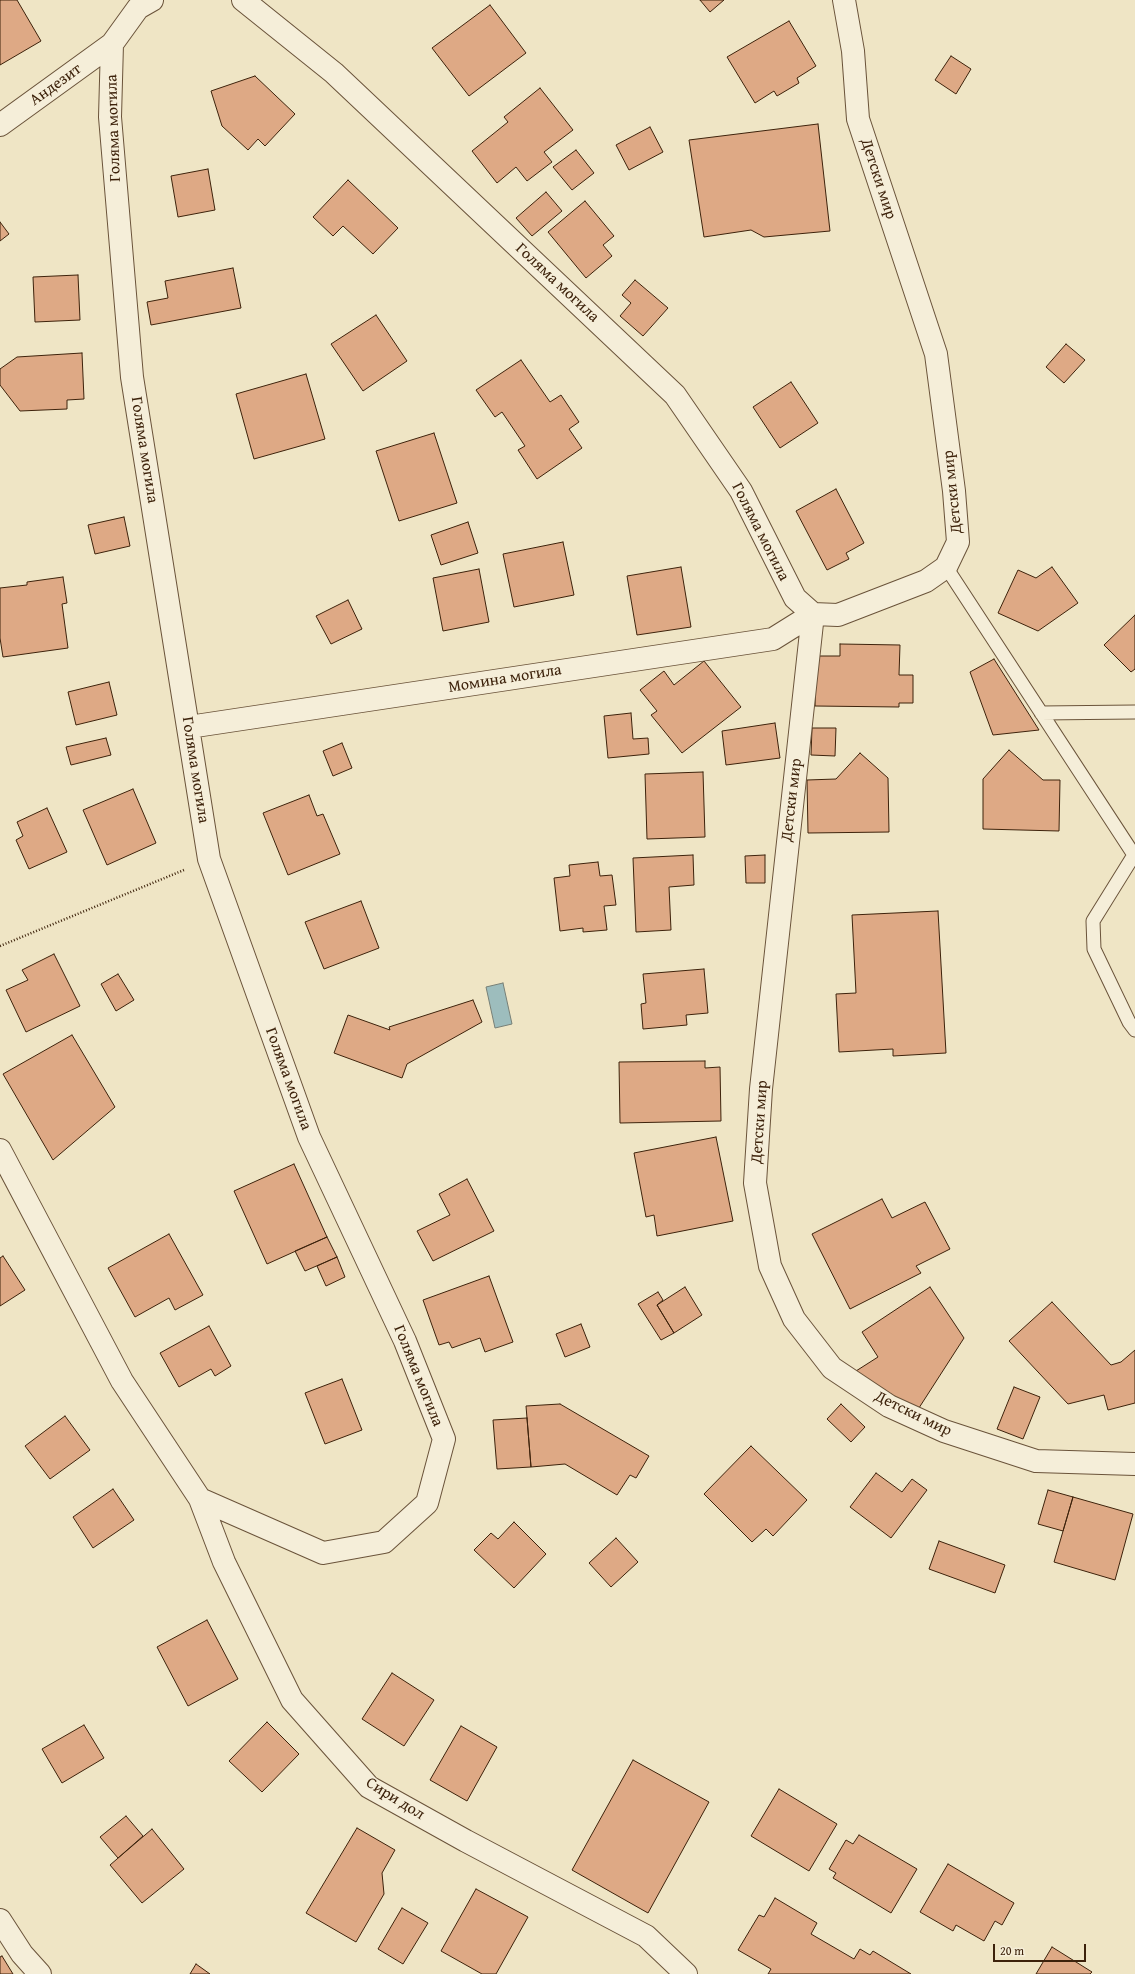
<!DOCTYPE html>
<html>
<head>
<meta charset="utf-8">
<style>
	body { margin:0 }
	#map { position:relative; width:1135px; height:1974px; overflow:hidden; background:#efe5c5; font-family:"Gentium Book Plus",serif }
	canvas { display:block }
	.scale { position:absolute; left:993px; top:1944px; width:93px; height:18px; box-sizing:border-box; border:2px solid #3d220b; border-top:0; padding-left:5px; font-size:12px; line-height:14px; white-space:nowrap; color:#3d220b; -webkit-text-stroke:3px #f5eed9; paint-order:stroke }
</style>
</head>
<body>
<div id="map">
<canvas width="1135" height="1974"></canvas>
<div class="scale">20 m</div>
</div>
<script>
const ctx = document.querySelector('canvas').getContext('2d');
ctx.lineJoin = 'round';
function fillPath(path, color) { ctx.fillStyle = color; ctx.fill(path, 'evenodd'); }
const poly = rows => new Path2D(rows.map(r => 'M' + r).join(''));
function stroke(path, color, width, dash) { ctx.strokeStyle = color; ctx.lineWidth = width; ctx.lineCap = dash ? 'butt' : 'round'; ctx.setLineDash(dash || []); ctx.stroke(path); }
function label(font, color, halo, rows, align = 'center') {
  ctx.font = font + ' "Gentium Book Plus",serif'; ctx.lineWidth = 3; ctx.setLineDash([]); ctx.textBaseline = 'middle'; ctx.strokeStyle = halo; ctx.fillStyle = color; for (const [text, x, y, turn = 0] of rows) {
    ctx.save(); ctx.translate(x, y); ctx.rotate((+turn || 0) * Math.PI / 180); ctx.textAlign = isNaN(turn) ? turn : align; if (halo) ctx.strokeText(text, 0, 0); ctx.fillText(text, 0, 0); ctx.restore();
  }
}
const water = poly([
	[503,983,512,1024,495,1028,486,987,503,983]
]);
const building = poly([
	[0,0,17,0,41,41,0,65,0,0],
	[700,0,724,0,710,12,700,0],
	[490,5,526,53,469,96,432,48,490,5],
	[789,21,816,66,797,78,799,83,777,96,774,91,755,103,727,57,789,21],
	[951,56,971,69,956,94,935,80,951,56],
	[255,76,295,114,265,146,258,139,248,150,222,126,211,91,255,76],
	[540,88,573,130,544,152,552,162,527,181,516,167,497,183,472,151,508,122,504,117,540,88],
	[818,124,830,231,764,237,751,230,704,237,689,140,818,124],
	[650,127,663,152,629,170,616,145,650,127],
	[576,150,594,173,572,190,553,167,576,150],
	[208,169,215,210,178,217,171,176,208,169],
	[348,180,398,228,373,254,343,226,333,236,313,217,348,180],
	[546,192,562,211,532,236,516,218,546,192],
	[585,201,614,236,603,245,612,256,586,278,548,232,585,201],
	[0,222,9,234,0,241,0,222],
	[233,268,241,308,151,325,147,302,168,298,165,281,233,268],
	[78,275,80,320,35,322,33,277,78,275],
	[635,280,668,308,643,336,620,316,631,303,622,295,635,280],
	[376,315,407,361,363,391,331,344,376,315],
	[1066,344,1085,360,1064,383,1046,367,1066,344],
	[82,353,84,399,67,400,67,409,20,411,0,385,0,369,17,357,82,353],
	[521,360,550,402,561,395,579,422,569,429,582,448,537,479,518,450,525,446,502,412,495,417,476,390,521,360],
	[306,374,325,439,254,459,236,394,306,374],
	[791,382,818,423,780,448,753,407,791,382],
	[434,433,457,503,399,521,376,451,434,433],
	[836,489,864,543,846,553,849,559,827,570,796,511,836,489],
	[124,517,130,546,95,554,88,525,124,517],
	[468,522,478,553,441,565,431,535,468,522],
	[563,542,574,595,514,607,503,554,563,542],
	[681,567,691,627,637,635,627,576,681,567],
	[1052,567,1078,603,1038,631,998,613,1018,570,1036,578,1052,567],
	[479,569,489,622,443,631,433,578,479,569],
	[63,577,67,603,62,604,68,648,3,657,0,638,0,588,27,585,27,582,63,577],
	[348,600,362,629,331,644,316,616,348,600],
	[1135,615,1135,669,1131,672,1104,645,1135,615],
	[840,644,900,645,899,675,913,675,913,703,899,703,899,707,815,706,816,656,840,656,840,644],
	[994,659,1039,730,993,735,970,672,994,659],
	[704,661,741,707,682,753,651,715,657,711,640,690,664,671,674,685,704,661],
	[109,682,117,715,76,725,68,692,109,682],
	[631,713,633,739,648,738,649,754,608,758,604,716,631,713],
	[775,723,780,758,726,765,722,731,775,723],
	[812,728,836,728,835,756,811,755,812,728],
	[106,738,111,755,71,765,66,747,106,738],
	[342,743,352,768,333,776,323,751,342,743],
	[1009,750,1043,780,1060,780,1059,831,983,829,983,779,1009,750],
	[860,753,888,778,889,832,808,833,807,780,836,779,860,753],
	[703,772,705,837,647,839,645,774,703,772],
	[133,789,156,843,107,865,83,810,133,789],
	[309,795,317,816,323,814,340,854,288,875,263,813,309,795],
	[47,808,67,852,29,869,16,840,23,836,17,822,47,808],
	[693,855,694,885,669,887,671,930,636,932,633,858,693,855],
	[765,855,765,883,746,883,745,856,765,855],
	[598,862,600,876,612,875,616,905,604,906,607,930,583,932,583,928,560,931,554,878,570,876,569,865,598,862],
	[361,901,379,948,324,969,305,922,361,901],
	[938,911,946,1053,893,1056,893,1049,839,1052,836,994,856,993,852,915,938,911],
	[54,954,80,1006,26,1032,6,990,28,980,22,970,54,954],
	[704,969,708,1013,686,1015,687,1025,643,1029,641,1004,646,1003,643,974,704,969],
	[118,974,134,1000,116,1011,101,984,118,974],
	[473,1000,482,1022,407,1064,402,1078,334,1053,348,1015,390,1030,389,1027,473,1000],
	[72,1035,115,1107,53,1160,3,1074,72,1035],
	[705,1061,705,1068,720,1067,721,1121,620,1123,619,1062,705,1061],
	[716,1137,733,1221,657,1236,654,1215,646,1217,634,1153,716,1137],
	[294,1164,327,1237,267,1264,234,1191,294,1164],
	[467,1179,494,1231,433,1261,417,1231,450,1215,439,1194,467,1179],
	[882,1199,892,1218,925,1202,950,1249,916,1266,921,1273,850,1309,812,1234,882,1199],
	[169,1234,203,1295,175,1310,169,1298,135,1317,108,1268,169,1234],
	[327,1237,337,1257,305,1271,295,1251,327,1237],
	[3,1256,25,1290,0,1306,0,1258,3,1256],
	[337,1257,345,1277,326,1286,317,1266,337,1257],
	[489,1276,513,1342,485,1352,480,1338,452,1348,449,1342,439,1345,423,1300,489,1276],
	[685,1287,702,1315,674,1333,657,1305,685,1287],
	[930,1287,964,1338,917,1411,856,1371,878,1357,862,1332,930,1287],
	[658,1292,663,1300,657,1305,674,1333,661,1340,638,1304,658,1292],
	[1052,1302,1111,1365,1121,1362,1135,1350,1135,1403,1108,1410,1104,1395,1068,1404,1009,1341,1052,1302],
	[581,1324,590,1347,565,1357,556,1334,581,1324],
	[209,1326,231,1366,215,1376,211,1369,179,1387,160,1353,209,1326],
	[342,1379,362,1430,325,1444,305,1393,342,1379],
	[1014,1387,1040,1397,1023,1439,997,1429,1014,1387],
	[560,1404,649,1456,636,1478,630,1475,617,1495,565,1464,531,1467,526,1406,560,1404],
	[841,1404,865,1427,851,1442,827,1419,841,1404],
	[65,1416,90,1450,50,1479,25,1446,65,1416],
	[527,1418,531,1467,497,1469,493,1420,527,1418],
	[751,1446,807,1500,773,1536,766,1529,752,1542,704,1494,751,1446],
	[876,1473,902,1492,912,1479,927,1490,891,1538,850,1507,876,1473],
	[113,1489,134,1520,93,1548,73,1517,113,1489],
	[1048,1490,1073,1497,1063,1531,1038,1524,1048,1490],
	[1073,1497,1133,1514,1115,1580,1054,1562,1073,1497],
	[514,1522,546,1554,514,1588,474,1550,491,1533,498,1539,514,1522],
	[616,1538,638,1562,611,1587,589,1563,616,1538],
	[939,1541,1005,1565,995,1593,929,1569,939,1541],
	[207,1620,238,1679,188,1706,157,1647,207,1620],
	[392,1673,434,1700,404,1746,362,1719,392,1673],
	[267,1722,299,1754,262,1792,229,1761,267,1722],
	[84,1725,104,1758,62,1783,42,1749,84,1725],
	[461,1726,497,1747,467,1801,430,1780,461,1726],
	[633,1760,709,1802,648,1913,572,1870,633,1760],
	[779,1789,837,1824,809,1871,751,1836,779,1789],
	[126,1816,143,1836,118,1858,100,1837,126,1816],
	[357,1828,395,1850,382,1873,384,1894,356,1942,306,1913,357,1828],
	[152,1829,184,1869,142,1903,110,1865,152,1829],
	[859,1835,917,1869,891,1913,833,1878,836,1873,829,1869,846,1840,853,1844,859,1835],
	[948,1864,1014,1903,1002,1925,995,1921,984,1941,956,1925,953,1931,920,1912,948,1864],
	[476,1889,528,1917,496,1974,482,1974,441,1951,476,1889],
	[775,1898,817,1923,811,1934,854,1959,860,1949,870,1955,873,1951,911,1974,768,1974,771,1969,738,1950,759,1915,764,1917,775,1898],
	[402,1908,428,1923,403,1964,378,1949,402,1908],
	[1052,1947,1092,1972,1090,1974,1036,1974,1052,1947],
	[2,1956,13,1974,0,1974,0,1957,2,1956],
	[196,1964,210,1974,190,1974,196,1964]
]);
const path = poly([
	[0,946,184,870]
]);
const service = poly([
	[946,567,1134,855,1093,921,1094,949,1129,1022,1135,1030],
	[1041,713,1135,712]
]);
const minor = poly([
	[152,0,138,8,112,44,110,117,132,377,209,859,309,1137,405,1341,444,1439,427,1503,384,1542,323,1553,200,1499],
	[243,0,334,73,675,395,741,491,795,598,813,614],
	[0,125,112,44],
	[813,614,761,1089,755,1183,770,1266,794,1319,832,1368,889,1406,944,1431,1036,1461,1135,1464],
	[813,614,838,615,926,581,946,567,958,542,954,491,936,354,858,119,853,51,844,0],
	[189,727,773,639,813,614],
	[0,1150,122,1381,200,1499,224,1562,292,1700,369,1787,466,1841,646,1936,686,1974],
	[0,1920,22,1954,40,1974]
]);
const streetNames = [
	["Андезит",56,85,-36],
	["Голяма могила",114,128,-92],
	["Детски мир",878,179,72],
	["Голяма могила",557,283,43],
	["Голяма могила",144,450,81],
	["Детски мир",953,492,-96],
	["Голяма могила",760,532,63],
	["Момина могила",505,679,-9],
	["Голяма могила",195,770,81],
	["Детски мир",792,800,-83],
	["Голяма могила",288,1079,70],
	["Детски мир",760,1122,-86],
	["Голяма могила",418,1376,68],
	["Детски мир",913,1414,26],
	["Сири дол",395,1799,32]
];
fillPath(water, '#9dbdbd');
stroke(water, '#777f76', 1);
fillPath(building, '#dea985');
stroke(building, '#3d220b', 1);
stroke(service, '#6a533a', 15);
stroke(minor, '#6a533a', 24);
stroke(path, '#3d220b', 2.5, [1, 2]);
stroke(service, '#f5eed9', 13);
stroke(minor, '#f5eed9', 22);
label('16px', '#3d220b', '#f5eed9', streetNames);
</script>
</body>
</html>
